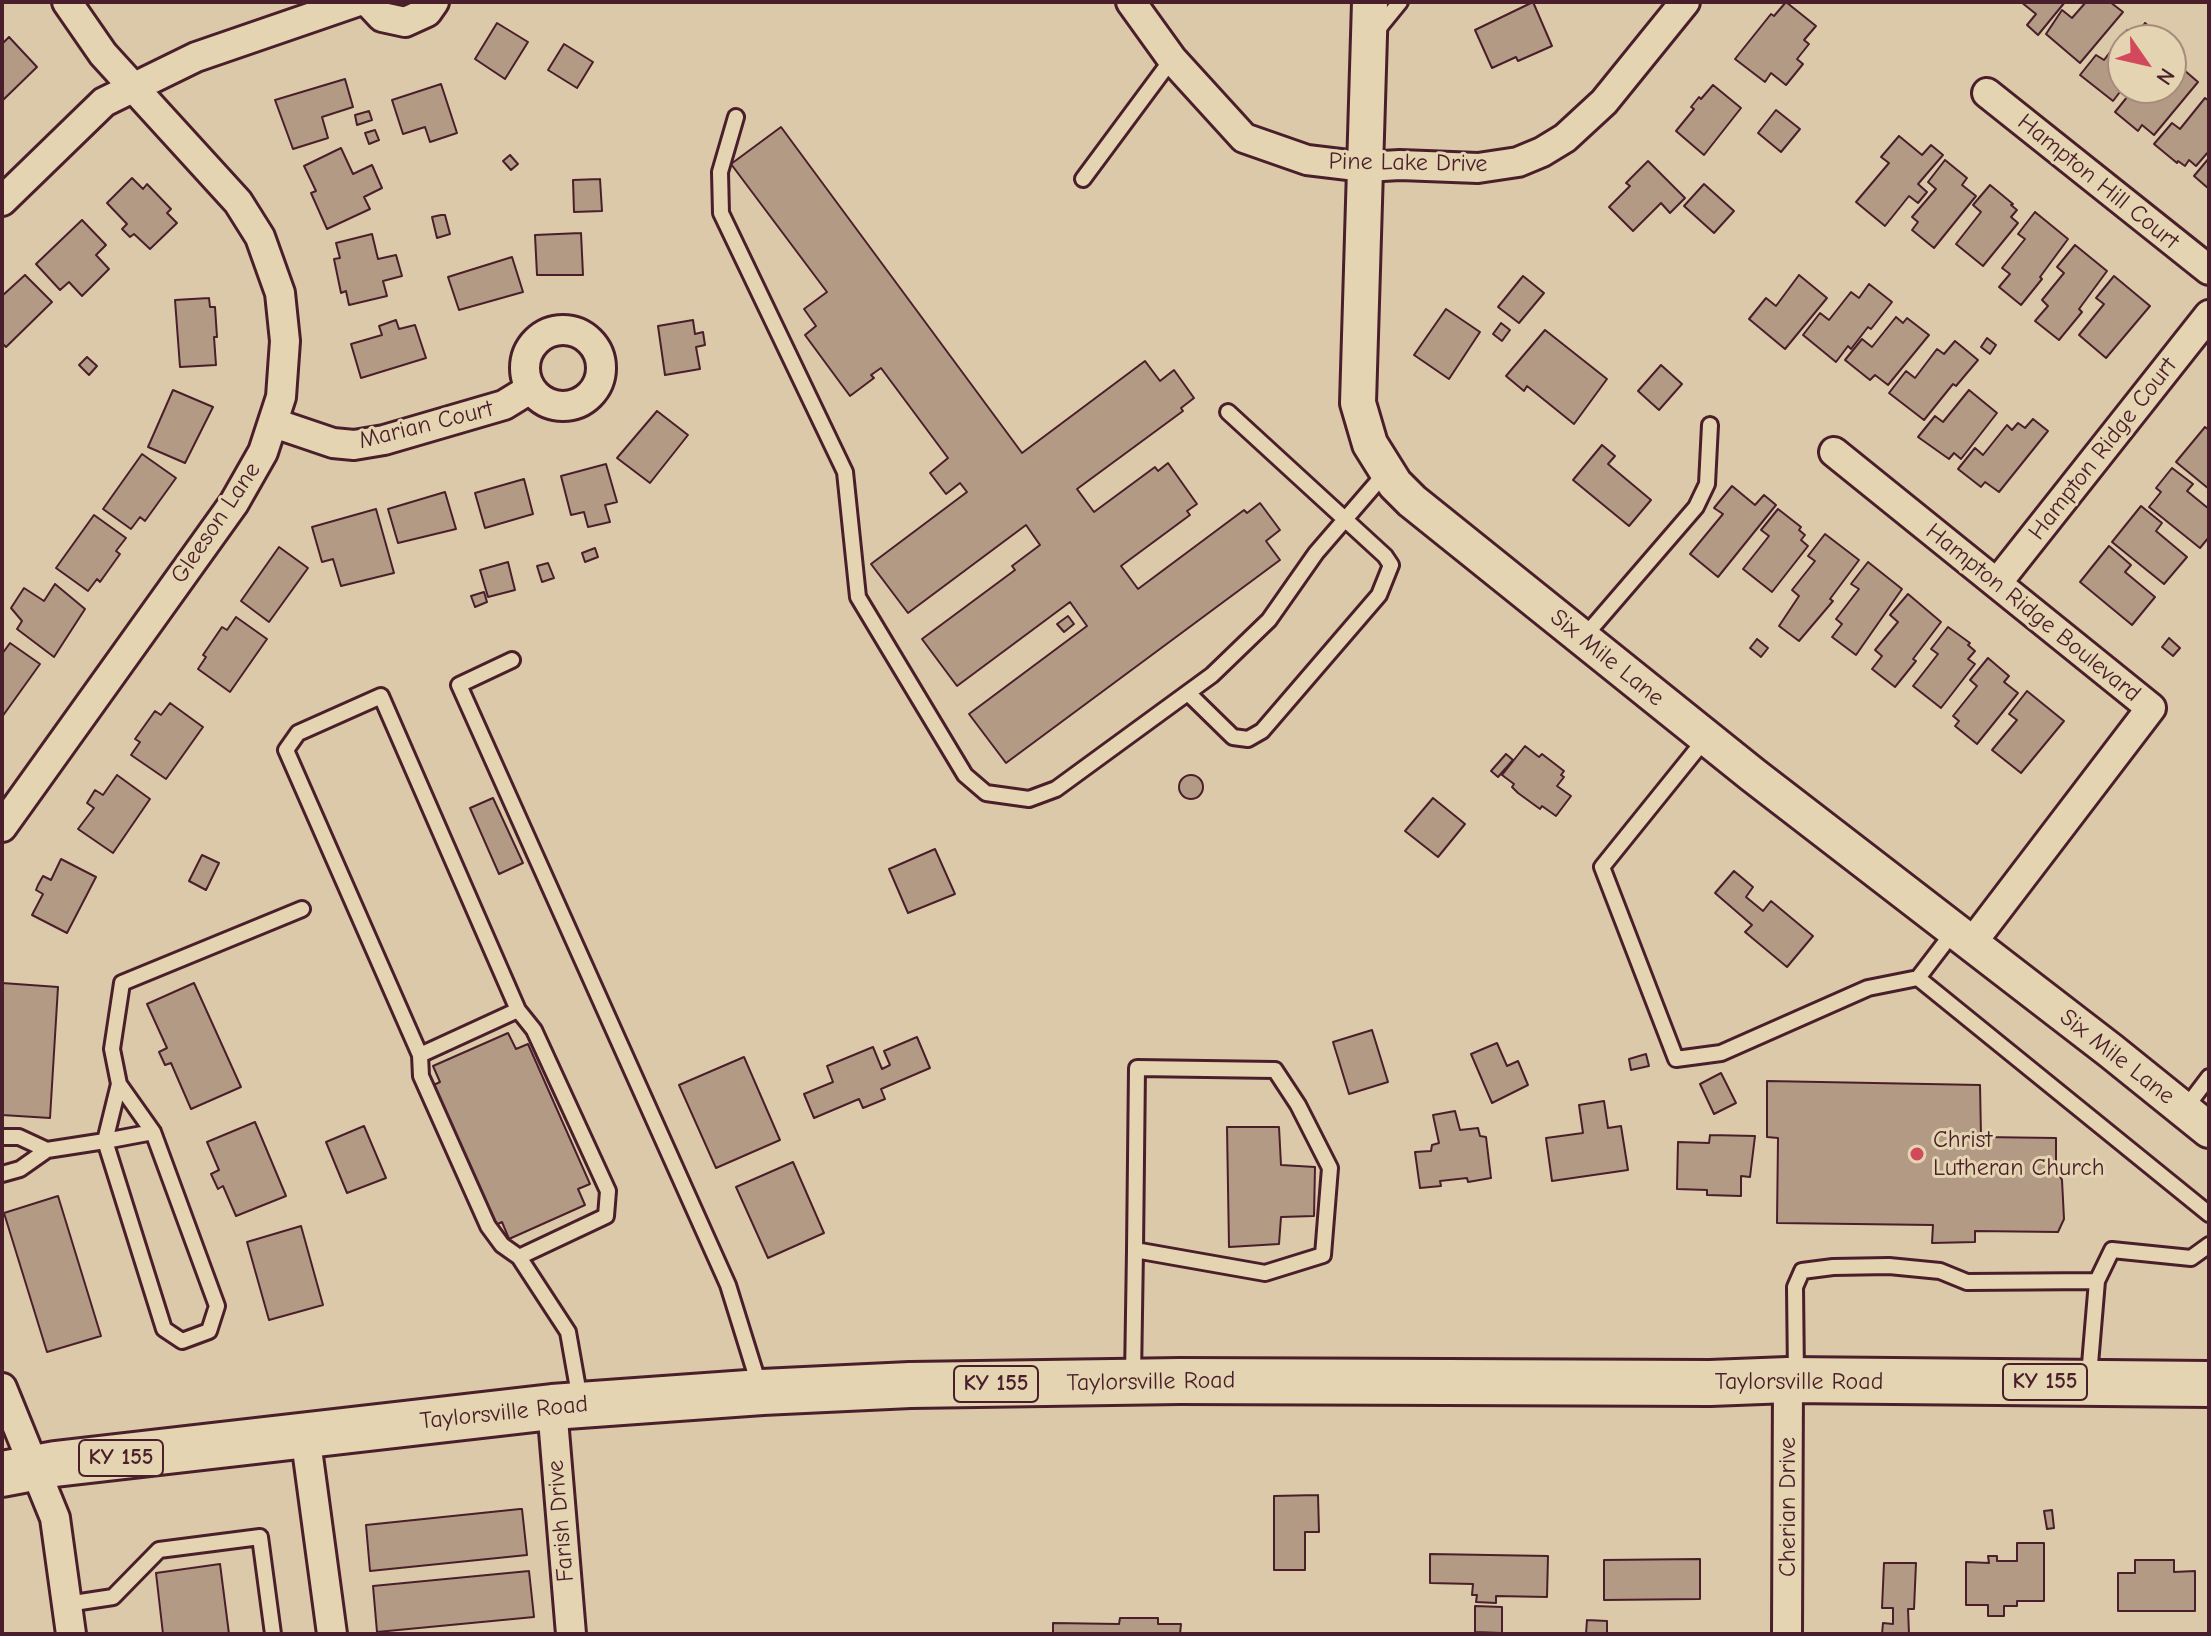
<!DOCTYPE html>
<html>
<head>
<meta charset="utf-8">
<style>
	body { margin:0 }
	#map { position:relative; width:2211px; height:1636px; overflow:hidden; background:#dcc9a9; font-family:"Comic Neue",sans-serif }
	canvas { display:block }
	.frame { position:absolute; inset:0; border:4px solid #4a1f2b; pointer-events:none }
	.north { position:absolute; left:2107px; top:24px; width:80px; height:80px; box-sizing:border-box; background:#e5d4b1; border:2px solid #a78c7b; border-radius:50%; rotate:124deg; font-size:22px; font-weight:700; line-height:32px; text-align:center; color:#4a1f2b }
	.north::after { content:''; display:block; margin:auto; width:28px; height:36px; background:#d1495b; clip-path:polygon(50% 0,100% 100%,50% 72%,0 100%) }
</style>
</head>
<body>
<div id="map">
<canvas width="2211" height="1636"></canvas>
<div class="frame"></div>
<div class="north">N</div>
</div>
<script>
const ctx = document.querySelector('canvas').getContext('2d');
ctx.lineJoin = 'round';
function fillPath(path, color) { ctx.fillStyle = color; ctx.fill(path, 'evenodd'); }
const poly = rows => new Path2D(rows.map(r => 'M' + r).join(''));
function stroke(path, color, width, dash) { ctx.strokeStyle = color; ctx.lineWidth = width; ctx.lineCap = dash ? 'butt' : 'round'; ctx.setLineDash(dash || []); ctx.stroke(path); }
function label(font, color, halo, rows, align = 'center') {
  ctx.font = font + ' "Comic Neue",sans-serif'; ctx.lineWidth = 6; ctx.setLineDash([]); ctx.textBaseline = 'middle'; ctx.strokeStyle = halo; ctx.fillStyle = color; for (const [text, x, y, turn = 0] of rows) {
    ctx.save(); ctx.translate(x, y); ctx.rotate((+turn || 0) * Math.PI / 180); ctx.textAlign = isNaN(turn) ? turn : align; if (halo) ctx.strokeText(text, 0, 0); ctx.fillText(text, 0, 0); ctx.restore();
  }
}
const building = poly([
	[1533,2,1552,46,1518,61,1516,57,1492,68,1475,30,1533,2],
	[1786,2,1816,26,1804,40,1809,44,1797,59,1803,64,1786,85,1771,73,1765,82,1735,59,1771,14,1774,16,1786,2],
	[2021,2,2065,2,2038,35,2027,25,2036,14,2021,2],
	[2086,2,2110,2,2123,12,2080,63,2046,34,2062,10,2072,18,2086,2],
	[497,23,528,42,505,79,475,59,497,23],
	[2145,23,2166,40,2123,40,2123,88,2113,101,2080,75,2096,55,2104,60,2127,30,2135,36,2145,23],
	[9,37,37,67,2,101,2,44,9,37],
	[564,44,593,62,577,88,548,70,564,44],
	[2177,64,2198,82,2154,135,2142,125,2138,131,2115,112,2132,91,2140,97,2147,88,2171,88,2171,71,2177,64],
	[345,79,353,107,322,117,328,138,293,149,275,100,345,79],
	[441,84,457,133,430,142,425,127,403,134,392,100,441,84],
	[1713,85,1741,108,1704,155,1676,131,1694,109,1691,107,1699,97,1701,99,1713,85],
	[2205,98,2209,101,2209,151,2196,166,2189,160,2185,166,2178,161,2177,163,2154,144,2172,123,2180,129,2205,98],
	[1776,110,1800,129,1781,152,1758,133,1776,110],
	[369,111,372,120,357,125,355,115,369,111],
	[781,127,1022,453,1145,361,1160,381,1174,370,1194,398,1181,408,1183,411,1077,489,1094,512,1155,467,1158,471,1168,463,1197,504,1187,511,1190,515,1121,566,1138,589,1244,510,1247,513,1260,503,1280,530,1266,541,1280,560,1006,763,969,714,1087,626,1070,602,957,686,922,639,1015,570,1012,566,1040,545,1026,525,908,613,871,564,967,492,960,483,946,494,930,473,948,458,881,368,871,375,874,378,850,396,805,335,816,326,804,309,827,292,731,164,781,127],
	[375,130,379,140,369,144,365,133,375,130],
	[1899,136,1922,155,1931,145,1943,155,1918,184,1927,192,1918,203,1909,196,1885,226,1856,202,1889,163,1881,157,1899,136],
	[341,148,353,174,372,165,382,188,364,197,370,209,327,229,311,193,316,191,304,166,341,148],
	[510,155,518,164,511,170,503,161,510,155],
	[2209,158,2209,189,2194,176,2209,158],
	[1945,160,1967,178,1962,185,1976,196,1934,248,1912,230,1918,222,1912,217,1936,189,1928,182,1945,160],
	[1648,161,1685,198,1670,213,1661,203,1633,231,1609,207,1630,186,1626,183,1648,161],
	[132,178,143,189,147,184,171,209,167,213,177,223,150,249,134,234,130,237,122,229,127,224,107,203,132,178],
	[600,179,602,211,574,212,573,180,600,179],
	[1704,184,1734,211,1714,233,1684,206,1704,184],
	[1990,185,2013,204,2011,205,2017,210,2011,217,2018,223,1983,266,1956,244,1981,212,1973,205,1990,185],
	[2035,212,2068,239,2040,277,2042,279,2021,305,1999,287,2010,274,2002,268,2025,239,2018,234,2035,212],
	[441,215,445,215,450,234,437,238,432,217,441,215],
	[82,220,106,245,96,255,109,269,82,296,69,282,60,290,36,264,82,220],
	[581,233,583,275,537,275,535,235,581,233],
	[372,234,378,259,396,255,402,276,383,281,387,296,349,305,346,291,341,293,334,259,340,258,336,243,372,234],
	[2075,245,2107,271,2079,309,2082,312,2059,340,2035,321,2048,306,2042,300,2064,273,2057,267,2075,245],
	[512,257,523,292,459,310,448,277,512,257],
	[25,275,52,302,6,347,2,343,2,296,25,275],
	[1799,275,1827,298,1785,349,1749,319,1766,298,1776,306,1799,275],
	[1523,276,1544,293,1519,323,1498,307,1523,276],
	[2114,276,2150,306,2106,358,2079,335,2104,304,2096,298,2114,276],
	[1869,284,1892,302,1871,329,1868,327,1851,349,1848,346,1836,362,1803,335,1820,313,1829,320,1851,292,1859,298,1869,284],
	[209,298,210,307,215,307,217,337,214,337,216,365,180,367,175,300,209,298],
	[1446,309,1480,332,1449,379,1414,355,1446,309],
	[1896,317,1903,323,1907,318,1929,335,1888,385,1875,375,1870,380,1845,360,1862,339,1872,347,1896,317],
	[396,320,399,329,415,325,426,358,361,378,351,344,382,335,379,326,396,320],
	[693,320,695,334,703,332,705,345,696,347,700,369,665,375,658,326,693,320],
	[1501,323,1510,330,1502,341,1493,334,1501,323],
	[1545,330,1607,379,1574,424,1527,386,1524,391,1506,376,1545,330],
	[1987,338,1996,345,1990,354,1981,347,1987,338],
	[1955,341,1978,360,1956,386,1953,384,1924,420,1889,393,1906,371,1915,378,1937,349,1944,354,1955,341],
	[87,357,97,366,89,375,79,365,87,357],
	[1661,365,1682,384,1659,410,1638,391,1661,365],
	[173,390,213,407,185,463,148,447,173,390],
	[1969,390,1997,413,1961,459,1954,453,1949,459,1918,437,1935,416,1943,422,1969,390],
	[657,411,688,435,650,483,617,458,657,411],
	[2033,419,2048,431,1999,492,1985,482,1981,487,1958,469,1975,448,1983,455,2007,425,2012,430,2018,423,2025,428,2033,419],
	[2205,427,2209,430,2209,489,2176,462,2205,427],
	[1602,445,1615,456,1608,464,1651,500,1629,526,1573,480,1602,445],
	[142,454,176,478,145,521,140,517,131,529,103,509,142,454],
	[606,464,617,502,605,505,610,522,588,527,584,512,571,515,561,476,606,464],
	[2172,468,2193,484,2187,491,2209,509,2209,537,2200,548,2149,507,2161,492,2156,488,2172,468],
	[524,479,533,514,485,528,475,493,524,479],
	[1732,486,1755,505,1764,495,1776,505,1718,577,1690,554,1723,514,1714,508,1732,486],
	[445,492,456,529,398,543,388,509,445,492],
	[2141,506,2162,523,2156,531,2187,557,2164,584,2112,542,2141,506],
	[376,509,394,573,341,586,333,559,322,562,312,527,376,509],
	[1778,509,1801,527,1799,530,1805,535,1801,540,1808,546,1772,592,1743,569,1769,536,1761,530,1778,509],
	[94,515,126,538,116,551,120,554,100,582,97,579,88,591,56,568,94,515],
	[1825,534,1859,560,1830,599,1833,601,1799,641,1779,626,1799,596,1792,590,1815,561,1808,556,1825,534],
	[2109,546,2131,565,2125,572,2155,597,2132,625,2080,582,2109,546],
	[279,547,308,568,269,622,241,601,279,547],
	[595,548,598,557,585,562,582,553,595,548],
	[508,562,515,590,488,597,480,570,508,562],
	[1868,562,1902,589,1856,655,1832,637,1842,624,1836,619,1859,589,1851,584,1868,562],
	[548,563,554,578,542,582,537,566,548,563],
	[55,584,85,609,54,657,17,629,22,621,11,608,24,588,44,601,55,584],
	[484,592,487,602,475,607,471,596,484,592],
	[1908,594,1941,622,1913,659,1916,661,1895,687,1872,669,1882,656,1875,650,1898,622,1890,615,1908,594],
	[1068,616,1074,624,1064,632,1057,624,1068,616],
	[236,617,267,639,230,692,198,669,206,657,203,655,222,627,227,630,236,617],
	[1948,627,1970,643,1968,645,1975,651,1968,659,1975,664,1941,708,1913,686,1938,654,1931,649,1948,627],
	[2169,638,2180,648,2173,656,2162,647,2169,638],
	[1757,639,1768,648,1761,657,1750,648,1757,639],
	[10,643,40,664,2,717,2,654,10,643],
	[1988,658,2009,676,2004,682,2018,693,1977,744,1955,726,1959,721,1953,716,1977,686,1970,680,1988,658],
	[2027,691,2064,721,2021,773,1992,750,2017,720,2009,714,2027,691],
	[170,703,203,727,166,779,131,755,140,742,135,739,155,711,161,715,170,703],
	[1525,746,1539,757,1542,754,1564,771,1561,775,1564,777,1557,786,1571,796,1556,816,1542,806,1540,809,1518,793,1512,787,1514,784,1502,775,1525,746],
	[1506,754,1513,760,1498,777,1491,771,1506,754],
	[117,775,150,799,113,853,78,829,94,808,87,803,95,790,103,795,117,775],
	'1179 787a12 12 0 1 1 24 0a12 12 0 1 1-24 0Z',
	[493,798,523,863,499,874,470,808,493,798],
	[1433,798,1465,824,1438,857,1405,831,1433,798],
	[935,849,955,894,908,913,889,869,935,849],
	[202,855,219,863,206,890,189,881,202,855],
	[61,859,96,877,67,933,32,915,43,894,36,890,38,885,43,876,51,880,61,859],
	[1734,871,1753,887,1746,897,1763,911,1771,901,1813,936,1787,967,1745,932,1752,925,1715,893,1734,871],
	[2,983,58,987,50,1118,2,1115,2,983],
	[194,983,241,1087,191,1109,171,1063,165,1065,159,1052,167,1048,147,1004,194,983],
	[1372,1030,1388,1082,1349,1094,1333,1042,1372,1030],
	[508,1033,516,1049,528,1044,590,1184,578,1189,585,1205,509,1239,502,1222,490,1228,427,1088,440,1082,433,1066,508,1033],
	[917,1037,930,1068,881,1089,885,1099,863,1108,859,1099,814,1118,804,1094,833,1082,827,1066,873,1047,882,1069,890,1065,884,1051,917,1037],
	[1497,1043,1507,1066,1518,1061,1528,1085,1492,1103,1471,1054,1497,1043],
	[1646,1054,1649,1066,1631,1070,1629,1059,1646,1054],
	[744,1057,780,1140,716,1168,679,1085,744,1057],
	[1721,1073,1736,1103,1714,1114,1700,1084,1721,1073],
	[1767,1081,1980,1085,1981,1137,2056,1138,2056,1168,2062,1180,2064,1219,2058,1232,1975,1231,1975,1242,1932,1243,1933,1225,1777,1223,1778,1138,1767,1137,1767,1081],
	[1604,1101,1608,1128,1621,1126,1628,1170,1552,1181,1546,1138,1583,1133,1579,1105,1604,1101],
	[1455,1111,1460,1130,1478,1128,1480,1136,1486,1137,1491,1178,1468,1182,1467,1178,1440,1181,1441,1186,1420,1188,1415,1152,1431,1151,1432,1145,1439,1143,1433,1115,1455,1111],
	[255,1122,286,1196,236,1216,223,1186,218,1189,211,1174,219,1170,207,1142,255,1122],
	[364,1126,386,1178,347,1193,326,1142,364,1126],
	[1227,1127,1279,1127,1281,1165,1315,1167,1314,1216,1281,1217,1279,1244,1229,1247,1227,1127],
	[1710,1135,1755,1136,1750,1177,1741,1176,1741,1196,1707,1195,1707,1190,1677,1189,1678,1142,1709,1143,1710,1135],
	[793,1162,824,1233,768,1258,736,1187,793,1162],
	[58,1196,101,1336,47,1352,4,1213,58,1196],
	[301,1226,323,1305,269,1320,247,1242,301,1226],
	[1318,1495,1319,1532,1305,1532,1305,1570,1274,1570,1274,1496,1318,1495],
	[520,1509,522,1509,527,1555,370,1571,366,1525,520,1509],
	[2052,1510,2054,1528,2047,1529,2044,1511,2052,1510],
	[2017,1543,2044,1543,2044,1601,2017,1601,2017,1606,2004,1606,2004,1616,1988,1616,1988,1605,1966,1605,1966,1562,1989,1563,1988,1556,1997,1556,1997,1561,2017,1561,2017,1543],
	[1430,1554,1548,1556,1547,1597,1496,1596,1496,1603,1476,1602,1477,1595,1472,1595,1473,1584,1430,1583,1430,1554],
	[1700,1559,1700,1599,1604,1600,1604,1560,1700,1559],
	[2135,1560,2174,1560,2174,1572,2195,1571,2195,1611,2118,1611,2118,1573,2135,1573,2135,1560],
	[1884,1563,1916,1563,1914,1609,1908,1609,1909,1634,1882,1634,1883,1623,1893,1624,1893,1608,1882,1608,1884,1563],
	[220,1564,229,1634,163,1634,156,1573,220,1564],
	[529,1571,534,1617,377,1632,373,1586,529,1571],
	[1475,1606,1502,1607,1502,1633,1475,1632,1475,1606],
	[1120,1618,1158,1618,1158,1624,1181,1624,1180,1634,1053,1634,1053,1623,1119,1624,1120,1618],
	[1587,1620,1607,1621,1607,1634,1586,1634,1587,1620]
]);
const service = poly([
	[1374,34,1400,2],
	[736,117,720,172,721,213,845,472,858,597,965,775,986,793,1029,799,1056,789,1212,675,1269,620,1316,553,1386,472],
	[1083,179,1172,59],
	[1583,638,1696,507,1707,484,1710,425],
	[512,660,459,685,728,1285,760,1388],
	[1188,693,1233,737,1248,739,1262,731,1379,595,1391,565,1385,556,1228,412],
	[1706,738,1602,867,1676,1059,1721,1053,1868,988,1918,978,1954,931],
	[1918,978,2209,1214],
	[420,1055,518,1010],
	[119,1084,112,1049,122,983,302,909],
	[2184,1110,2209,1077],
	[2,1137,19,1137,47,1150,20,1169,2,1174],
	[47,1150,105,1141,164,1329,182,1341,209,1331,217,1306,153,1132,119,1084,105,1141,153,1132],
	[519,1257,606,1216,608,1191,534,1030,518,1010,381,696,298,733,286,750,420,1055,421,1076,488,1226,502,1245,519,1257,568,1332,580,1400],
	[1796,1376,1795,1287,1802,1271,1833,1267,1889,1266,1940,1271,1967,1282,2097,1281],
	[2089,1376,2097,1281,2112,1250,2191,1258,2209,1245],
	[1133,1377,1135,1250,1137,1068,1275,1070,1298,1105,1330,1168,1323,1255,1265,1273,1135,1250],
	[67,1604,113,1597,159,1550,260,1537,273,1634]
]);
const minor = poly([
	[368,2,382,17,405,22,427,12,434,2],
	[1131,2,1172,59,1244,138,1307,160,1365,167,1400,165,1478,168,1518,162,1542,152,1565,138,1604,102,1685,2],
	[1987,93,2209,270],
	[2,201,104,102,196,57,356,2],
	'525 368a38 38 0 1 1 76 0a38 38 0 1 1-76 0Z',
	[274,423,333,443,354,445,384,440,504,405,530,389],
	[1834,452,2151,708,1971,944],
	[1997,583,2209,315],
	[2,827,234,503,263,452,281,397,285,341,280,293,260,237,238,202,103,54,67,2],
	[2,1388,55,1518,71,1634],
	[552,1407,571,1634],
	[305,1434,332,1634],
	[1787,1634,1788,1380]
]);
const tertiary = poly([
	[1370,2,1358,403,1370,444,1395,484,1412,501,1753,775,2111,1051,2209,1130]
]);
const primary = poly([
	[2,1474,55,1464,552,1407,762,1392,910,1385,1180,1381,1710,1383,1788,1380,2209,1384]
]);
const markers = [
	[1917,1154,8,"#d1495b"]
];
const shields = [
	[2045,1382,84],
	[996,1384,84],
	[121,1458,84]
];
const shieldNames = [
	["KY 155",2045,1382],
	["KY 155",996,1384],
	["KY 155",121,1458]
];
const streetNames = [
	["Pine Lake Drive",1408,163,1],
	["Hampton Hill Court",2098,182,39],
	["Marian Court",426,425,-14],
	["Hampton Ridge Court",2103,449,-52],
	["Gleeson Lane",216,523,-56],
	["Hampton Ridge Boulevard",2033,613,39],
	["Six Mile Lane",1607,658,39],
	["Six Mile Lane",2117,1057,38],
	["Taylorsville Road",1151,1382,-1],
	["Taylorsville Road",1799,1382],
	["Taylorsville Road",504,1413,-6],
	["Cherian Drive",1788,1507,-90],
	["Farish Drive",561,1521,-95]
];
const poiNames = [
	["Christ",1933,1140],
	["Lutheran Church",1933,1168]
];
fillPath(building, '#b39a85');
stroke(building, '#4a1f2b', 2);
stroke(service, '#4a1f2b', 20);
stroke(minor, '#4a1f2b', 34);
stroke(tertiary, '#4a1f2b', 40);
stroke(primary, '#4a1f2b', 50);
stroke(service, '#e5d4b1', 14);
stroke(minor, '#e5d4b1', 28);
stroke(tertiary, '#e5d4b1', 34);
stroke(primary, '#e5d4b1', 44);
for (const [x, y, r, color] of markers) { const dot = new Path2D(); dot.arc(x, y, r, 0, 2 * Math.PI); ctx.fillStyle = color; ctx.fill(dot); stroke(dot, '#e5d4b1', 3); }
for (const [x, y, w] of shields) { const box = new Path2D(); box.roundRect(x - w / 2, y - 18, w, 36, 6); ctx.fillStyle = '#e5d4b1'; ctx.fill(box); stroke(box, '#4a1f2b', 2); }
label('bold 22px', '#4a1f2b', null, shieldNames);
label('24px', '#4a1f2b', '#e5d4b1', streetNames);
label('24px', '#4a1f2b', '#e5d4b1', poiNames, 'left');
</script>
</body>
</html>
